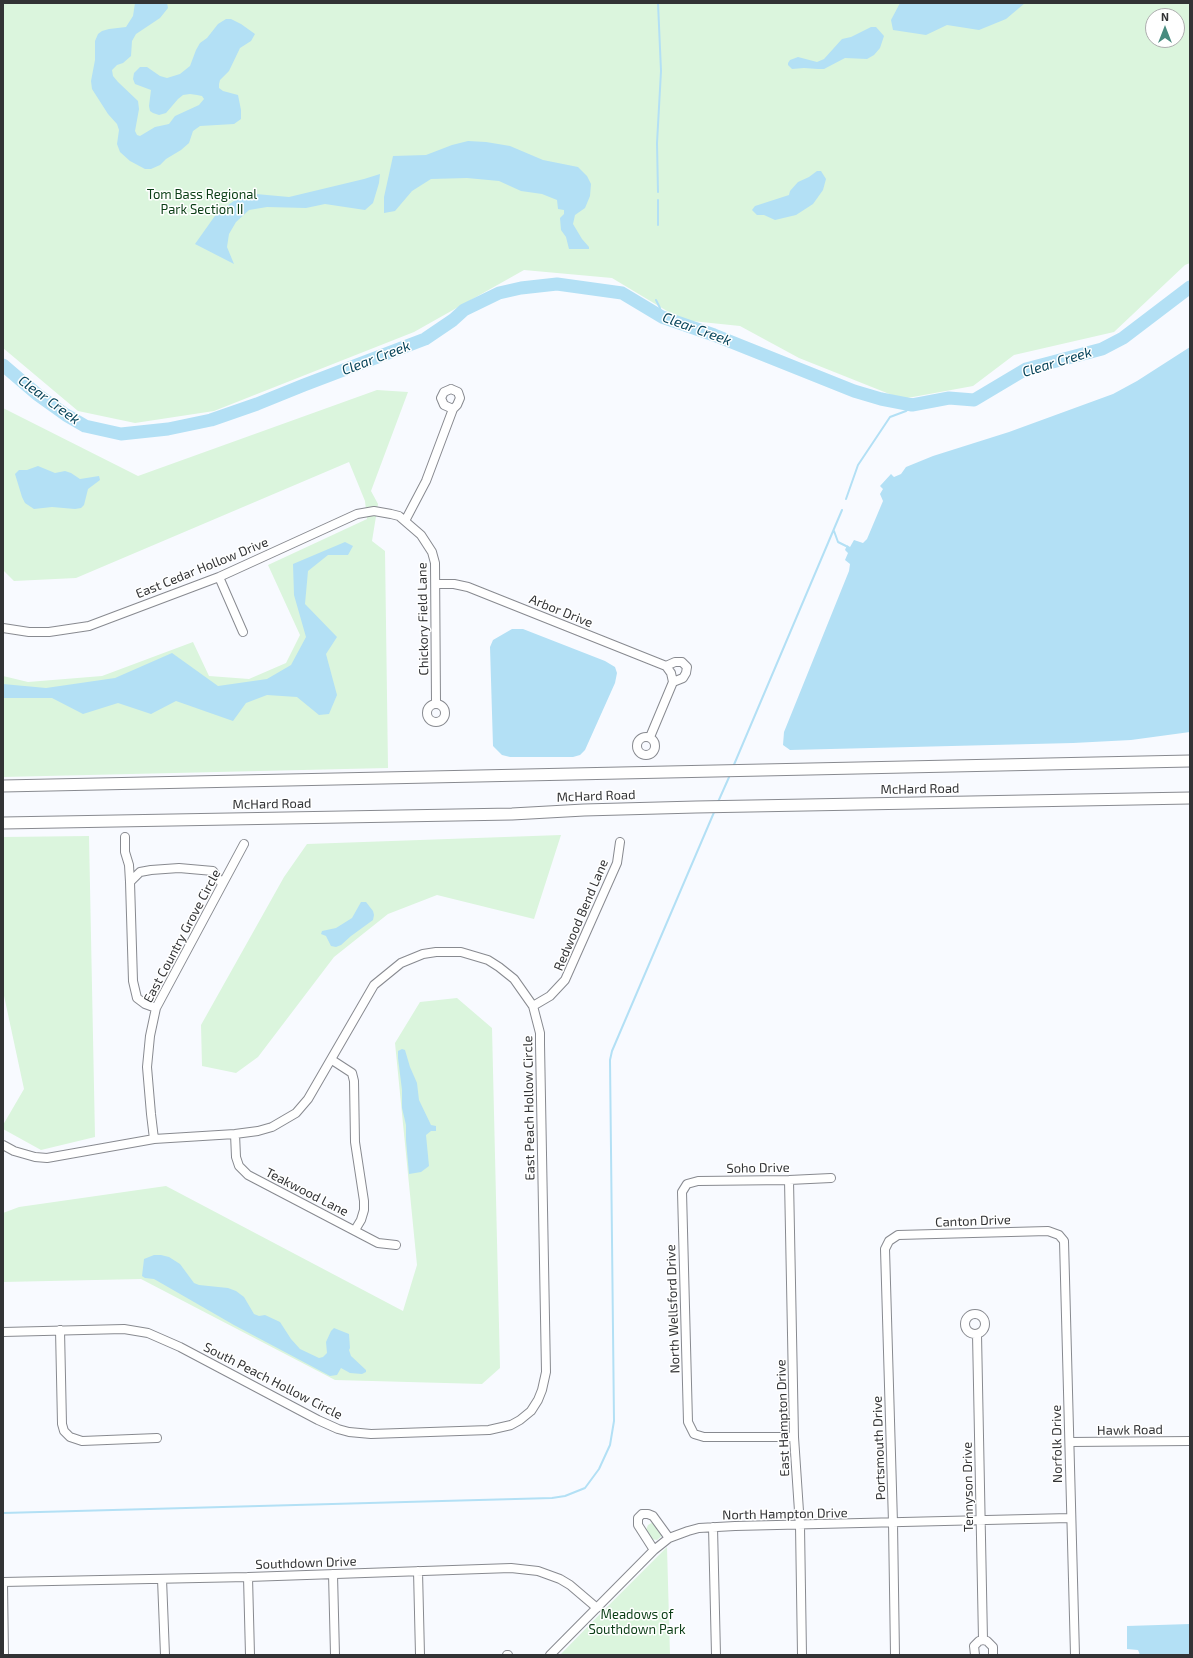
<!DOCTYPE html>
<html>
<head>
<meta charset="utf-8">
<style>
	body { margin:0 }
	#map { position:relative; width:1193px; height:1658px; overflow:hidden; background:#f8faff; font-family:"Exo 2",sans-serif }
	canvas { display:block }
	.frame { position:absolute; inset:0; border:4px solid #323335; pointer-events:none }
	.north { position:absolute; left:1145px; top:8px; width:40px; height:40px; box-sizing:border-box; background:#fff; border:1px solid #adadae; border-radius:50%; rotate:0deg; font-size:11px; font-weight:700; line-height:16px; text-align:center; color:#323335 }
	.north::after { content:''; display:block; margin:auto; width:14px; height:18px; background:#488b7f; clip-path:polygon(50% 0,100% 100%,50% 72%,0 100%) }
</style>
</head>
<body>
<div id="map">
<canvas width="1193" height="1658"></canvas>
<div class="frame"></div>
<div class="north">N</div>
</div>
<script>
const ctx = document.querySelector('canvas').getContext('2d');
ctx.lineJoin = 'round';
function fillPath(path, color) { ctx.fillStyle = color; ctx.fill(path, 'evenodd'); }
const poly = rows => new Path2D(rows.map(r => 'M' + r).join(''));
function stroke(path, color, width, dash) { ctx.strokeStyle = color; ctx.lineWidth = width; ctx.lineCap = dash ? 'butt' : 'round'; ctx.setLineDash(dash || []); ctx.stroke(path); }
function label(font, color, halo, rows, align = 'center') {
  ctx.font = font + ' "Exo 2",sans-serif'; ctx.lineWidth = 3; ctx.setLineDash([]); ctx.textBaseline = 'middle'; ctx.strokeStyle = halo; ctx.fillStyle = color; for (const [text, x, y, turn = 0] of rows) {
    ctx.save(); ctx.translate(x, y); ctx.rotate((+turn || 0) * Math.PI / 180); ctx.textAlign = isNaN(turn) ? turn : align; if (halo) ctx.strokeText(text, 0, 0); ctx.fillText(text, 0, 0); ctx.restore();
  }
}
const green = poly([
	[3,3,1190,3,1190,263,1185,265,1114,332,1014,355,973,386,902,399,799,358,740,326,682,320,612,278,524,270,414,332,214,411,135,423,78,411,3,348],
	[1153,16,1177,16,1177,40,1153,40],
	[377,390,408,392,371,491,378,504,372,541,385,551,388,768,3,777,3,676,28,682,102,676,193,642,209,676,249,679,286,663,300,635,268,565,367,519,365,501,349,462,76,578,14,581,3,570,3,408,138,476],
	[561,835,534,919,437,895,388,914,334,957,258,1057,236,1073,202,1066,201,1025,284,877,307,844],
	[89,836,95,1137,41,1150,3,1129,3,1125,24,1089,3,991,3,837],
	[457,998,492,1028,500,1368,482,1384,335,1380,141,1279,3,1282,3,1213,19,1207,166,1186,403,1311,417,1265,395,1043,420,1002],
	[653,1522,664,1534,657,1540,651,1539,646,1530,648,1525],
	[667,1547,670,1655,560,1655,597,1617]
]);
const water = poly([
	[135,3,167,3,168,8,160,18,136,34,132,41,131,56,123,63,117,65,112,70,113,76,118,82,138,101,139,109,135,131,137,135,140,136,155,127,169,124,175,116,199,105,204,99,202,96,197,95,190,94,183,95,178,99,166,113,159,115,153,113,150,111,149,106,151,90,135,84,133,79,134,73,140,67,147,67,160,76,167,78,180,74,190,66,196,50,200,43,207,38,218,24,226,19,231,19,241,24,255,34,251,41,240,48,229,71,220,80,219,84,219,88,223,91,238,95,241,110,241,119,234,124,200,126,193,131,189,143,181,150,166,159,160,165,151,169,145,169,130,161,120,152,117,144,119,130,117,124,108,114,92,89,91,81,95,60,95,41,98,34,102,31,109,29,126,27,133,16],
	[900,3,1025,3,1006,19,979,30,947,25,926,35,893,30,891,20],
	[871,27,876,27,884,36,880,48,874,55,867,59,845,58,824,69,818,69,804,68,792,69,788,65,788,63,790,60,798,57,817,62,824,59,842,39,851,37],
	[468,141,486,142,510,146,543,160,578,167,587,176,591,184,590,196,585,208,575,215,573,224,582,239,589,247,589,249,569,249,566,237,561,230,560,218,564,214,564,210,558,209,557,200,542,194,521,191,499,181,467,178,431,179,412,191,395,211,384,213,384,197,393,156,426,155,452,145],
	[817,171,821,171,826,179,823,190,813,204,796,215,775,220,764,215,757,215,752,210,755,206,789,195,790,191,798,182,809,177],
	[380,174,379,183,373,203,365,210,325,204,306,208,267,207,249,210,236,222,229,234,227,247,234,264,195,244,217,213,245,193,289,197,364,179],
	[1190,347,1190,732,1131,740,1073,743,790,750,783,745,784,732,849,571,850,564,845,560,848,553,845,550,847,545,850,547,854,540,863,543,867,539,883,501,880,494,883,489,880,486,891,474,894,477,901,474,906,467,933,456,1009,432,1113,394,1137,381],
	[38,466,55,473,65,471,71,473,80,479,99,476,100,480,88,489,84,505,81,508,75,509,52,507,34,509,25,503,22,497,15,474,19,470,27,470],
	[345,542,353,546,348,555,328,555,308,571,305,604,337,637,326,654,337,695,329,714,319,715,297,697,267,695,246,703,233,721,176,701,151,714,118,703,83,714,52,698,3,698,3,684,46,688,115,678,172,653,218,686,267,679,291,665,306,637,294,595,293,564],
	[512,629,523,629,605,661,615,667,617,673,615,683,585,750,580,755,573,757,510,757,502,755,493,746,490,647,493,640],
	[361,902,366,902,373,911,374,915,373,920,351,936,341,945,336,947,331,946,326,936,321,934,322,931,336,928,352,918],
	[402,1049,405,1050,410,1067,417,1083,419,1100,431,1125,436,1126,436,1131,431,1131,426,1135,429,1166,421,1172,409,1174,406,1140,406,1125,402,1108,402,1090,398,1058,398,1051],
	[154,1255,161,1255,169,1257,180,1264,194,1283,199,1285,228,1288,236,1291,244,1297,254,1314,259,1316,265,1315,280,1322,291,1339,300,1349,319,1358,323,1357,327,1353,326,1342,331,1331,334,1328,349,1334,350,1348,349,1350,351,1356,366,1370,366,1372,362,1374,350,1373,341,1368,337,1375,330,1376,234,1325,154,1279,145,1278,142,1276,144,1259],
	[1190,1624,1190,1655,1140,1655,1138,1650,1127,1649,1127,1626]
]);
const stream = poly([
	[658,3,661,71,657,143,658,192],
	[658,200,658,225],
	[656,300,660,308,662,317],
	[846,499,858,465,890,417,906,411,912,405],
	[834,531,838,542,846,546],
	[733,767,842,510],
	[718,802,730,775],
	[3,1513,552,1498,565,1496,585,1488,599,1469,610,1445,614,1421,610,1060,612,1051,715,810]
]);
const river = poly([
	[3,365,38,395,66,415,85,426,121,434,168,429,211,420,257,404,304,385,425,339,453,320,464,310,499,293,521,288,557,284,622,293,662,317,714,335,854,391,881,399,912,405,949,398,974,400,1026,369,1102,349,1123,338,1190,287]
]);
const minor = poly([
	[451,389,458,392,460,398,457,405,453,409,444,405,441,398,444,392,451,389],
	[405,521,426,481,453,409],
	[219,577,243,632],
	[436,584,454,584,468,587,666,666,671,673,673,682,650,737],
	[3,628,29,632,49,632,89,626,219,577,357,514,374,511,391,514,399,516,421,535,432,552,435,563,436,703],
	[666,666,675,662,682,662,687,667,686,673,683,678,673,682],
	'427 713a9 9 0 1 1 18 0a9 9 0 1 1-18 0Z',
	'637 746a9 9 0 1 1 18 0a9 9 0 1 1-18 0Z',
	[125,837,125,852,129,865,130,882],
	[533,1006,550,996,565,980,617,863,620,842],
	[156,1008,145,1004,137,998,133,981,130,882,140,872,151,870,179,868,213,871,222,884],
	[332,1060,352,1073,354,1081,355,1142,364,1201,364,1210,361,1220,355,1230],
	[235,1134,236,1157,239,1166,248,1175,378,1243,396,1245],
	[154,1139,151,1114,147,1067,150,1036,156,1008,244,844],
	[3,1145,14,1151,35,1157,47,1158,154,1139,235,1134,258,1131,272,1127,296,1113,308,1099,374,985,401,963,423,954,436,952,461,952,488,960,499,967,514,979,533,1006,540,1033,540,1044,546,1372,542,1390,538,1400,531,1411,520,1420,511,1425,489,1430,371,1434,349,1432,338,1429,318,1420,180,1347,148,1333,124,1329,3,1332],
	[789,1180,794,1437,800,1526,802,1655],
	'965 1324a10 10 0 1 1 20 0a10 10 0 1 1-20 0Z',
	[60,1330,62,1424,64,1431,70,1437,82,1441,157,1438],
	[977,1334,983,1640],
	[794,1437,704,1437,694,1434,688,1422,682,1192,687,1184,698,1181,789,1180,831,1178],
	[1070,1442,1190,1441],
	[713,1527,716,1655],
	[654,1550,638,1525,638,1518,642,1514,648,1514,653,1516,669,1538],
	[418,1571,420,1655],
	[333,1574,335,1655],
	[248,1577,250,1655],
	[162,1579,165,1655],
	[3,1582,248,1577,511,1568,538,1571,560,1579,570,1585,597,1608],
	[3,1583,4,1655],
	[507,1655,508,1655],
	[550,1655,654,1550,669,1538,688,1531,699,1528,735,1526,1070,1518],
	[895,1655,893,1523,885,1249,889,1241,898,1235,1048,1231,1059,1235,1064,1241,1075,1655],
	[975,1655,974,1646,979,1641,983,1640,987,1641,993,1647,993,1655]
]);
const secondary = poly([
	[3,786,1190,761],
	[3,823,512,814,584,810,696,807,1190,798]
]);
const parkNames = [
	["Tom Bass Regional",202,195],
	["Park Section II",202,210],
	["Meadows of",637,1615],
	["Southdown Park",637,1630]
];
const streetNames = [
	["East Cedar Hollow Drive",202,568,-22],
	["Arbor Drive",561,611,22],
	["Chickory Field Lane",423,619,-91],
	["McHard Road",920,789,-1],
	["McHard Road",596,796,-2],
	["McHard Road",272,804,-1],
	["Redwood Bend Lane",581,915,-67],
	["East Country Grove Circle",182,936,-62],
	["East Peach Hollow Circle",529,1108,-91],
	["Soho Drive",758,1168,-1],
	["Teakwood Lane",307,1192,27],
	["Canton Drive",973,1221,-2],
	["North Wellsford Drive",673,1309,-92],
	["South Peach Hollow Circle",273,1381,27],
	["East Hampton Drive",783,1418,-92],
	["Hawk Road",1130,1430,-1],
	["Norfolk Drive",1057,1444,-91],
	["Portsmouth Drive",879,1448,-92],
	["Tennyson Drive",968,1487,-91],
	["North Hampton Drive",785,1514,-1],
	["Southdown Drive",306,1563,-2]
];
const waterNames = [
	["Clear Creek",697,329,20],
	["Clear Creek",376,358,-21],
	["Clear Creek",1057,362,-17],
	["Clear Creek",49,400,36]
];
fillPath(green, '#dbf5dd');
fillPath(water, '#b3e0f5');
stroke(stream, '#b3e0f5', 2);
stroke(river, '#b3e0f5', 13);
stroke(minor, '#888a90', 10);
stroke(secondary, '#888a90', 13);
stroke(minor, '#fff', 8);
stroke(secondary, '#fff', 11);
label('13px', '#0a3d15', '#fff', parkNames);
label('13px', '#323335', '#fff', streetNames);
label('italic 14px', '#07445a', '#fff', waterNames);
</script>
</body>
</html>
